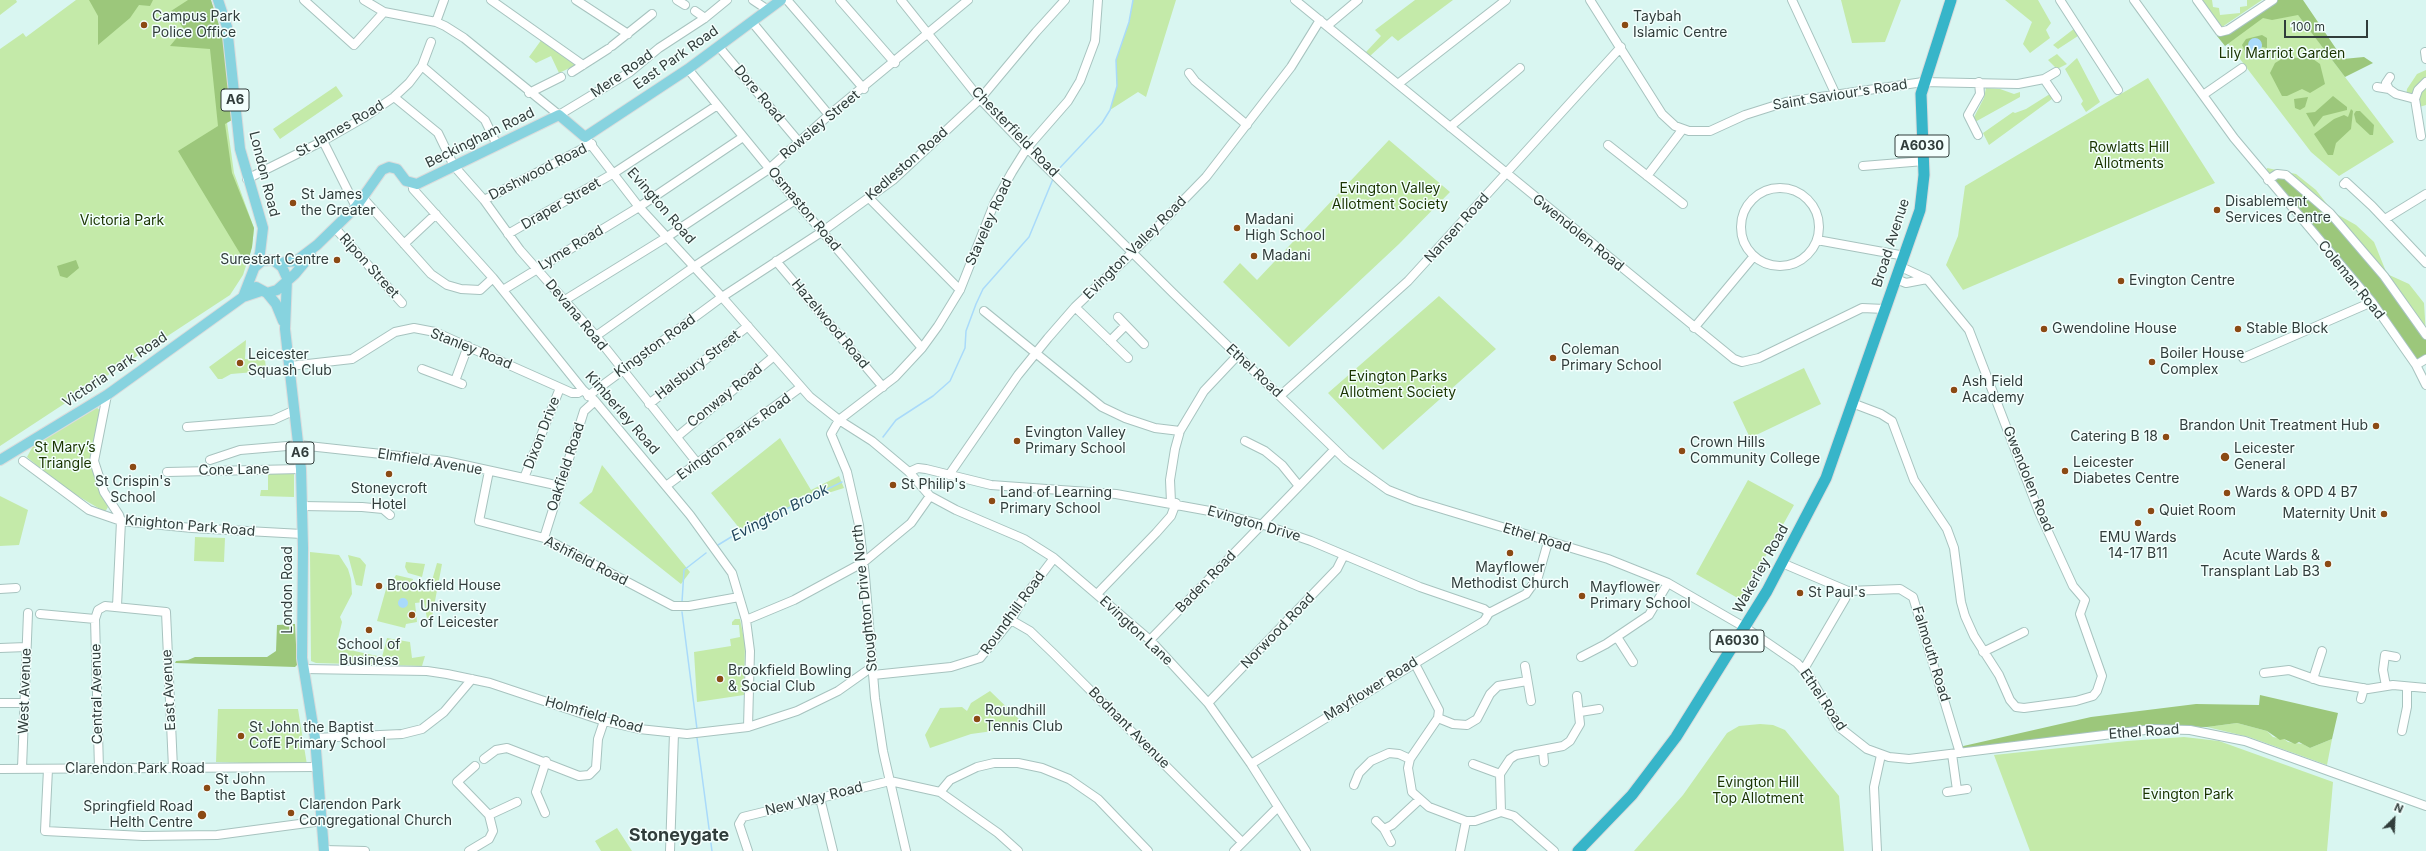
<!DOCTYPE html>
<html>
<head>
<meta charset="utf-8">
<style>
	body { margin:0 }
	#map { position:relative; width:2426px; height:851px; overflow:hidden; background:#d9f6f1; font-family:Inter,sans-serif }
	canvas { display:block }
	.north { position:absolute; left:2374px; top:799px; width:40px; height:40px; -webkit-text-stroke:3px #f3fffd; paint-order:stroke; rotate:24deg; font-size:11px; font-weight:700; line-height:16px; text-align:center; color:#313d3b }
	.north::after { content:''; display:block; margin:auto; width:14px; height:18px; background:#313d3b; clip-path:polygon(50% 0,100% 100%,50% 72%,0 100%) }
	.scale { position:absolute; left:2284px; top:20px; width:84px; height:18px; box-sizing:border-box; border:2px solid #313d3b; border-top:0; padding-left:5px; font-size:12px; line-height:14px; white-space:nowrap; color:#313d3b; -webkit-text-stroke:3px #f3fffd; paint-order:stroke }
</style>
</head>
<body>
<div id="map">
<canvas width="2426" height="851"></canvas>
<div class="north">N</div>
<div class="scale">100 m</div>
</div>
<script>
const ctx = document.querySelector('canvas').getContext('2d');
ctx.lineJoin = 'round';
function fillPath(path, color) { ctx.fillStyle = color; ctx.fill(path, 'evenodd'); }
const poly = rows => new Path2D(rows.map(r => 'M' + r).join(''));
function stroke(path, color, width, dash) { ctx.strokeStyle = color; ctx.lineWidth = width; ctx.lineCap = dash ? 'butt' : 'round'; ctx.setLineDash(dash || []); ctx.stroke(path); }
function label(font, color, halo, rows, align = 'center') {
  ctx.font = font + ' Inter,sans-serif'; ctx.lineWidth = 3; ctx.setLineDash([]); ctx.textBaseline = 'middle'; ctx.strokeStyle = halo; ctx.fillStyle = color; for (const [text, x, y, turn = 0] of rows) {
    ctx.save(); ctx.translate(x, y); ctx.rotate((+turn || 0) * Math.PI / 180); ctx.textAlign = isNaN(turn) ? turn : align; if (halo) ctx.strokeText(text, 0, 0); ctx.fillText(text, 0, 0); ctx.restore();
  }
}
const green = poly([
	[0,0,16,0,17,2,0,15],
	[76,0,208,0,211,7,234,173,254,228,252,247,243,275,230,295,0,446,0,49,23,33,26,37],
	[1133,0,1176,0,1146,97,1138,92,1110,110,1117,86,1116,60,1129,22],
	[1415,0,1453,0,1398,41,1392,36,1370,56,1366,52,1381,36,1375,30],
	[1841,0,1901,0,1885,42,1852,43],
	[2005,0,2038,0,2051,23,2046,30,2050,38,2030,53,2023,44,2032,22],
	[2202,0,2212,0,2213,7,2219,8,2220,15,2240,13,2240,7,2247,6,2247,0,2262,0,2222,27],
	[2284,0,2287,0,2394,142,2339,176,2311,152,2227,42],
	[2075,28,2081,34,2058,49,2053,45],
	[542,39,543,42,576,65,559,73,551,56,536,63,529,57],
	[2057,54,2067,64,2057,69,2048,60],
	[2077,58,2100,102,2086,112,2081,104,2083,101,2065,69],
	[2426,70,2426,105,2416,108,2415,99,2406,97,2407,89,2417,74],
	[2148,78,2215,183,1963,290,1946,265,1958,236,1965,186],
	[336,86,343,96,280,139,273,129],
	[1986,88,2000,89,2014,94,2020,92,2020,97,1975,122,1973,119,1984,98],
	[2053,92,2056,96,1989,145,1983,133,2013,112,2015,113,2026,109],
	[1389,140,1450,192,1399,244,1289,347,1223,282,1240,263,1257,280],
	[2267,168,2296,174,2316,190,2333,212,2356,225,2374,242,2387,274,2409,284,2424,303,2426,335,2268,180],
	[1439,296,1496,349,1383,450,1328,393],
	[246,340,245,359,265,359,266,371,231,374,222,379,218,379,209,367],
	[1804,368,1821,404,1750,438,1733,402],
	[96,407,101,411,91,460,101,494,108,507,105,512,61,486,27,457,33,446],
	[780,438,811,490,839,476,844,488,812,498,740,529,711,493],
	[602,465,690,572,681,584,579,503,592,492],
	[268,472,294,472,294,497,260,496,261,490,268,490],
	[1748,480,1794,505,1741,600,1696,574],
	[0,496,28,510,19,545,0,546],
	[195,537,225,538,224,562,194,561],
	[310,552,339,555,348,569,351,579,352,594,340,617,342,622,336,647,382,657,387,638,410,642,412,658,425,656,422,666,316,663,311,661],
	[348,555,360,558,366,565,362,586,356,585],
	[406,562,425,564,422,577,408,573,405,567],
	[437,563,442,564,431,622,428,624,424,602,415,603,417,622,406,624,405,628,377,621,388,582,393,580,396,575,413,579,412,584,429,591],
	[735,619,740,619,745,644,744,695,697,702,694,652,731,646,730,639,740,637,739,625,732,625,732,622],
	[990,691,1022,722,1022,727,971,734,930,748,925,735,940,708,962,707,967,711,971,703],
	[218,709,298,709,307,765,216,762],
	[2237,723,2267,731,2273,737,2284,739,2288,742,2303,744,2310,748,2332,739,2327,765,2249,737,2207,727],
	[1760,724,1773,725,1785,730,1839,796,1844,851,1634,851,1683,795,1727,733,1739,726],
	[2184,737,2219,741,2333,782,2327,851,2030,851,1994,755,2127,741],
	[617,828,632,851,601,851,595,841]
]);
const forest = poly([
	[89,0,153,0,150,6,139,5,130,18,98,45,98,16],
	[188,0,211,0,227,50,232,120,225,124,232,173,254,228,252,247,247,265,178,151,218,126,210,49,170,46,184,29,171,11],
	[2275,0,2303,0,2343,59,2364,57,2373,63,2345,77,2298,15,2272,20,2263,18,2225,46,2217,36,2220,32],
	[2262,35,2267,38,2267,48,2262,47,2262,44,2250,49,2253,52,2250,54,2246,53,2242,45,2246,39],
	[2285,57,2313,59,2320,64,2325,84,2310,93,2302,89,2287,96,2282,96,2270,73,2275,63],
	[2333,96,2347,107,2347,110,2323,116,2314,127,2306,113,2315,112],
	[2308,97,2305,107,2300,110,2295,108,2294,99],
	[2351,109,2353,111,2351,129,2336,143,2333,155,2328,155,2314,134,2334,119,2344,115,2348,117],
	[2356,111,2360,111,2374,125,2373,135,2370,135,2356,122,2354,114],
	[2281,173,2330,213,2426,335,2426,359,2416,365,2372,302,2268,180],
	[76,260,79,268,67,278,60,276,57,266],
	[295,624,297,665,295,667,175,663,176,661,188,660,195,657,267,657,276,651,277,625],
	[2260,695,2338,713,2332,739,2310,748,2299,742,2295,744,2284,739,2280,740,2267,731,2237,723,2207,727,2149,726,1960,753,1959,747,2091,717,2196,704,2259,705]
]);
const water = poly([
	'2248 45a7 7 0 1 1 14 0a7 7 0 1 1-14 0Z',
	'398 603a5 5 0 1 1 10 0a5 5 0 1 1-10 0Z'
]);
const stream = poly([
	[1056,172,1102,123,1110,110,1117,86,1116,60,1129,22,1133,0],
	[883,437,896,420,933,396,950,381,965,348,966,331,976,304,983,289,1029,237,1053,179],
	[718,545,741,531,842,482],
	[682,602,684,570,706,553],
	[682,612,697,729],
	[697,738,712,851]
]);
const minor = poly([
	[304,0,354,45,384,12],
	[364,0,384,12,436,22,445,26,464,38,559,115,630,72,659,48,705,18,727,0],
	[491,0,583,65],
	[576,0,628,34],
	[677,0,685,5],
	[753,0,768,10],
	[787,0,864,89],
	[840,0,895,63],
	[901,0,980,99,1027,148,1173,293,1346,460,1388,490,1416,501,1608,559,1668,583,1746,628,1797,663,1810,677,1839,727,1867,749,1889,757,1909,759,2153,729,2190,730,2245,741,2426,806],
	[1295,0,1734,359,1742,362,1759,358,1862,308,1885,309],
	[1590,0,1662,114,1675,126,1689,131,1710,131,1745,115,1786,102,1923,82,2018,84,2044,79,2057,98],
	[1792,0,1836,95],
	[2060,0,2118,90],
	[2134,0,2234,138,2372,302,2416,365,2426,385],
	[2197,0,2220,32,2228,30,2273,0],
	[695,11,705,18],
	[436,22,444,0],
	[752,22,829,115],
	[1327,26,1358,0],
	[612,46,652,14],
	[719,47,799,142],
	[2425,52,2426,59],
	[422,66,485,120,497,145],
	[688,69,795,200,922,348],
	[572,72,608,49],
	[1189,73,1195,81,1247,125],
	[2044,79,2056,72],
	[1398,84,1506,0],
	[2377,87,2389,89,2396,94,2415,99],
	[2389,89,2386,83,2390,77],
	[529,93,561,77],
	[2203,95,2242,68],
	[394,97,438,133,454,166,484,200,520,250,596,336,698,464],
	[1450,127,1520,68],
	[1978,135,1968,115,1980,94,1979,82],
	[2421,136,2415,99,2418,90,2426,82],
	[585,137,639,207,722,297,810,397,839,420,872,441,909,472,930,496,956,510,1024,539,1054,558,1150,640,1208,703,1251,764,1306,851],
	[323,141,356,207],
	[1608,145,1683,204],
	[1863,166,1924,161],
	[1647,176,1682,130],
	[247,179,323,141,365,117,394,97,409,83,422,66,431,42],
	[2268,180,2277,174,2286,175,2330,213,2384,276,2426,335],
	[413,184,413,189,493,278,583,390,595,401,690,515,732,573,746,620,750,651,748,727],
	[2344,184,2346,182,2372,206,2426,263],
	'1741 227a39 39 0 1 1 78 0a39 39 0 1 1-78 0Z',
	[363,198,431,274,447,285,461,289,480,290,493,278],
	[869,198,960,290],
	[484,200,592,144],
	[2385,219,2426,194],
	[335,228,402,303],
	[508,234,614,173,716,106],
	[1817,240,1905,256],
	[404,244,436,214],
	[776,261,883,387],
	[1896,279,1906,283,1927,279],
	[503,290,639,207,743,137],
	[565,300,667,237,769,169,829,115,968,0],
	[1075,307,1128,358],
	[984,311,1102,407,1125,418,1155,428,1180,431],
	[1118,317,1144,344],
	[1694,328,1754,256],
	[596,336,695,266,795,200],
	[1110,341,1125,326],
	[2243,358,2372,302],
	[2416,365,2426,359],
	[290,366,352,359,395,332,414,328,435,332,572,393,578,393,583,390],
	[422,369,462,384],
	[455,381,468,346],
	[107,395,94,461,104,492,119,515,121,521,117,606],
	[588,396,722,297,823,231,893,180,980,99,1036,32,1065,0],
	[1280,396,1408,281,1621,47],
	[1852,403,1881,414,1892,421,1914,480,1947,529,1954,548,1961,602,1965,616,1974,636,1999,675,2010,700,2016,707,2024,708,2076,701,2093,696,2097,691,2102,676,2080,614,2085,600,2073,586,2039,512,1969,330,1927,279,1901,267],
	[649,404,748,326],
	[187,427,273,420,295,410],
	[678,436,773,357],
	[1245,441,1265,451,1282,465,1299,486],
	[210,460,240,450,299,445,446,461,560,486],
	[23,461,89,510,121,521,192,528,302,534],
	[489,471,479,521,544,538,673,606,689,606,739,597],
	[167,472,301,469],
	[909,472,918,468,926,469,991,485,1116,494,1215,512,1267,526,1311,541,1420,587,1484,609,1489,613,1526,594,1538,577,1548,542],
	[949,475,1018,375,1048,338,1075,307,1133,252,1206,177,1291,67,1320,20],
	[524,478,560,388],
	[666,486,801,387],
	[1171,502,1170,480,1175,449,1180,431,1204,391,1237,356],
	[302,506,362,507,383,509,390,515],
	[544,538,584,411,595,401],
	[1782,563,1848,591,1900,589,1913,597,1960,753],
	[0,589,16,588],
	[1097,594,1156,533,1171,516,1176,503],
	[40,614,95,619,98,610,105,606,166,612,173,768],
	[95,619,99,769],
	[746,620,794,600,864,562,911,523,930,496],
	[1011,620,1030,631,1054,654,1242,842],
	[1617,637,1633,662],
	[1150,640,1334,450],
	[0,648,26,647],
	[1983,652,2024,632],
	[1581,657,1606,644,1649,615,1668,583],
	[1414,662,1439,710,1438,718,1410,759,1408,768,1412,792,1429,807,1466,821,1475,821,1501,812,1514,816,1554,851],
	[1525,666,1531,701],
	[304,669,427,671,447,674,490,683,604,721,639,729,687,734,748,727,797,711,838,691,872,667],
	[1804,669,1845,599,1848,591],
	[2264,673,2289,670,2320,681,2368,689,2393,685,2426,688],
	[873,675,951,667,980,658,1011,620,1023,599,1054,558],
	[2313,679,2322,651],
	[2386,686,2383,670,2385,655,2396,657],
	[2361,699,2364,688],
	[0,703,24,703],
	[1208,703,1337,569,1344,555],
	[1580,712,1599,709],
	[1438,718,1453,724,1467,725,1477,719,1490,694,1498,686,1527,681],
	[2402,731,2407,707,2407,687],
	[315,738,402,734,422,729,444,712,472,679],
	[1543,751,1544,762],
	[1952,754,1957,790],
	[484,759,496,750,507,748,579,776,589,775,596,768,598,739,604,721],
	[1251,764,1484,621,1489,613],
	[1473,764,1500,774,1501,812],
	[22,768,28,613],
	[0,769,317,767],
	[48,769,45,831,143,836,217,835,322,821],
	[1500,774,1510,759,1516,755,1563,746,1570,741,1580,724,1577,696],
	[890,781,940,792,998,833,1018,851],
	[1354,785,1359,773,1371,761,1389,753,1399,754,1410,759],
	[940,792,950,780,977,767,994,763,1018,763,1042,768,1069,779,1098,799,1148,851],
	[1947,792,1967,789],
	[820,798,833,851],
	[545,813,536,792,546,761],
	[489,815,517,802],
	[1376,821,1384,829,1391,842],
	[1384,829,1392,825,1419,800],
	[324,850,365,851],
	[469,851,489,839,493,831,489,815,457,782,475,766],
	[670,851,674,733],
	[748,851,739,824,743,817,890,781],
	[906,851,883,751,875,698,865,576,859,525,847,472,831,434,839,420,895,377,922,348,938,326,960,290,994,204,1012,172,1027,148,1068,101,1080,81,1095,41,1098,0],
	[1234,851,1278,807],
	[1460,851,1466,821],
	[1877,851,1874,787,1881,755]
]);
const major = poly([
	[218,0,227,27,240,149,263,228,260,253,243,297],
	[278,263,296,261,317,245,356,207,382,170,389,167,397,169,406,181,417,184,559,115,585,137,688,69,781,0],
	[255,267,262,261,273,260,282,267,287,278,285,329,301,469,303,548,302,658,315,738,324,851],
	[256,287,267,293,277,290,295,274,311,255],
	[267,293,276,304,283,321],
	[0,460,107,395,243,297,261,291]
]);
const highway = poly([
	[1578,851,1632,795,1676,737,1767,591,1826,478,1920,210,1924,175,1921,94,1951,0]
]);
const markers = [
	[144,25,4,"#8b4a14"],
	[1625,25,4,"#8b4a14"],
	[293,203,4,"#8b4a14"],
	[2217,210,4,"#8b4a14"],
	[1237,228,4,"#8b4a14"],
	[1254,256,4,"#8b4a14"],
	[337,260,4,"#8b4a14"],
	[2121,281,4,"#8b4a14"],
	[2044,329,4,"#8b4a14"],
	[2238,329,4,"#8b4a14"],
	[1553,358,4,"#8b4a14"],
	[2152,362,4,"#8b4a14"],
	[240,363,4,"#8b4a14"],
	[1954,390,4,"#8b4a14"],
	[2376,426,4,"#8b4a14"],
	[2166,437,4,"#8b4a14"],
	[1017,441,4,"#8b4a14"],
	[1682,451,4,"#8b4a14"],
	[2225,457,5,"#8b4a14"],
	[133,467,4,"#8b4a14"],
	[2065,471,4,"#8b4a14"],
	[389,474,4,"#8b4a14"],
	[893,485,4,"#8b4a14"],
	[2227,493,4,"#8b4a14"],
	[992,501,4,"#8b4a14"],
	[2151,511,4,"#8b4a14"],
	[2384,514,4,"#8b4a14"],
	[2138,523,4,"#8b4a14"],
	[1510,553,4,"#8b4a14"],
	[2328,564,4,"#8b4a14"],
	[379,586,4,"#8b4a14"],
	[1800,593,4,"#8b4a14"],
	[1582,596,4,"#8b4a14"],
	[412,615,4,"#8b4a14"],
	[369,630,4,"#8b4a14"],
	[720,679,4,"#8b4a14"],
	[977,719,4,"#8b4a14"],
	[241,736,4,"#8b4a14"],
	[207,788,4,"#8b4a14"],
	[291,813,4,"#8b4a14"],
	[202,815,5,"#8b4a14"]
];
const shields = [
	[235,100,28],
	[1922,146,54],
	[300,453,28],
	[1737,641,54]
];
const shieldNames = [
	["A6",235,100],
	["A6030",1922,146],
	["A6",300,453],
	["A6030",1737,641]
];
const poiNames = [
	["Campus Park",152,17],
	["Police Office",152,33],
	["Taybah",1633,17],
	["Islamic Centre",1633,33],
	["St James",301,195],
	["the Greater",301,211],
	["Disablement",2225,202],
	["Services Centre",2225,218],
	["Madani",1245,220],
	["High School",1245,236],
	["Madani",1262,256],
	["Surestart Centre",329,260,"right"],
	["Evington Centre",2129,281],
	["Gwendoline House",2052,329],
	["Stable Block",2246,329],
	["Coleman",1561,350],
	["Primary School",1561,366],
	["Boiler House",2160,354],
	["Complex",2160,370],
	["Leicester",248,355],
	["Squash Club",248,371],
	["Ash Field",1962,382],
	["Academy",1962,398],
	["Brandon Unit Treatment Hub",2368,426,"right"],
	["Evington Valley",1025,433],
	["Primary School",1025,449],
	["Catering B 18",2158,437,"right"],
	["Crown Hills",1690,443],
	["Community College",1690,459],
	["Leicester",2234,449],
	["General",2234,465],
	["Leicester",2073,463],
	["Diabetes Centre",2073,479],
	["St Crispin's",133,482,"center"],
	["School",133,498,"center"],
	["St Philip's",901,485],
	["Stoneycroft",389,489,"center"],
	["Hotel",389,505,"center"],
	["Land of Learning",1000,493],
	["Primary School",1000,509],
	["Wards & OPD 4 B7",2235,493],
	["Quiet Room",2159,511],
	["Maternity Unit",2376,514,"right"],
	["EMU Wards",2138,538,"center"],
	["14-17 B11",2138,554,"center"],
	["Acute Wards &",2320,556,"right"],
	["Transplant Lab B3",2320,572,"right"],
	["Mayflower",1510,568,"center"],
	["Methodist Church",1510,584,"center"],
	["Brookfield House",387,586],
	["Mayflower",1590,588],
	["Primary School",1590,604],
	["St Paul's",1808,593],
	["University",420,607],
	["of Leicester",420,623],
	["School of",369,645,"center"],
	["Business",369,661,"center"],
	["Brookfield Bowling",728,671],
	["& Social Club",728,687],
	["Roundhill",985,711],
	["Tennis Club",985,727],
	["St John the Baptist",249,728],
	["CofE Primary School",249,744],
	["St John",215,780],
	["the Baptist",215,796],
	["Clarendon Park",299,805],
	["Congregational Church",299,821],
	["Springfield Road",193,807,"right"],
	["Helth Centre",193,823,"right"]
];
const parkNames = [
	["Lily Marriot Garden",2282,54],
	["Rowlatts Hill",2129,148],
	["Allotments",2129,164],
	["Evington Valley",1390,189],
	["Allotment Society",1390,205],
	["Victoria Park",122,221],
	["Evington Parks",1398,377],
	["Allotment Society",1398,393],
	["St Mary’s",65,448],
	["Triangle",65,464],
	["Evington Hill",1758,783],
	["Top Allotment",1758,799],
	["Evington Park",2188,795]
];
const streetNames = [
	["East Park Road",676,58,-35],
	["Mere Road",622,74,-35],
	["Dore Road",759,94,50],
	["Saint Saviour's Road",1840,95,-9],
	["Rowsley Street",820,125,-40],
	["St James Road",340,129,-30],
	["Chesterfield Road",1015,132,46],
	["Beckingham Road",480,138,-26],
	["Kedleston Road",907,164,-41],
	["Dashwood Road",538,172,-27],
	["London Road",264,174,76],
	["Draper Street",561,204,-30],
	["Evington Road",661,206,49],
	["Osmaston Road",804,209,50],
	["Staveley Road",989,222,-66],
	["Nansen Road",1457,228,-48],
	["Gwendolen Road",1578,233,39],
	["Broad Avenue",1891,243,-72],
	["Lyme Road",571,248,-31],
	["Evington Valley Road",1135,248,-45],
	["Ripon Street",369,266,48],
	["Coleman Road",2351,280,51],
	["Devana Road",576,315,50],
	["Hazelwood Road",830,324,50],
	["Kingston Road",655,346,-36],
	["Stanley Road",471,349,22],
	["Halsbury Street",698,365,-38],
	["Victoria Park Road",115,370,-34],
	["Ethel Road",1254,371,43],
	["Conway Road",725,396,-39],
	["Kimberley Road",622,413,49],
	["Dixon Drive",542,433,-69],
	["Evington Parks Road",734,437,-36],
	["Elmfield Avenue",430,462,9],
	["Oakfield Road",566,467,-72],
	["Cone Lane",234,470,-1],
	["Gwendolen Road",2028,479,68],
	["Evington Drive",1254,524,16],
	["Knighton Park Road",190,526,5],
	["Ethel Road",1537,538,17],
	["Ashfield Road",586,561,27],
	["Wakerley Road",1761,569,-61],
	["Baden Road",1206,582,-46],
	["London Road",288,590,-90],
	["Stoughton Drive North",865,598,-96],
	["Roundhill Road",1013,613,-54],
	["Evington Lane",1136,631,43],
	["Norwood Road",1278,631,-46],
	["Falmouth Road",1931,654,73],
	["Mayflower Road",1371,689,-32],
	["East Avenue",169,690,-93],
	["West Avenue",25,691,-88],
	["Central Avenue",97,694,-91],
	["Ethel Road",1823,700,56],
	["Holmfield Road",594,715,16],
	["Bodnant Avenue",1129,728,45],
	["Ethel Road",2144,732,-4],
	["Clarendon Park Road",135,769],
	["New Way Road",814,799,-14]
];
const waterNames = [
	["Evington Brook",780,513,-27]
];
const districtNames = [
	["Stoneygate",679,836]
];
fillPath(green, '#c4eaa9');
fillPath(forest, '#9cc77b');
fillPath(water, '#a9dafa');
stroke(stream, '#a9dafa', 1.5);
stroke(minor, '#a7c3bf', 10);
stroke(major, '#dadcdc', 12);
stroke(highway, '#dadcdc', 13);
stroke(minor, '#fff', 8);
stroke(major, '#87d3df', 10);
stroke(highway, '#37b5c9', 11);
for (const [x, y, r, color] of markers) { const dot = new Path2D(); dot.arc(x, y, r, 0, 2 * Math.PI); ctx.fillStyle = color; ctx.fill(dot); stroke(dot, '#f3fffd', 1.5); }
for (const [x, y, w] of shields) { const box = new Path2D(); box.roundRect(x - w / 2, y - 11, w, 22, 3); ctx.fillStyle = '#f3fffd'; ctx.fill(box); stroke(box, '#313d3b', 1); }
label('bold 13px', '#313d3b', null, shieldNames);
label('14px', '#313d3b', '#f3fffd', poiNames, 'left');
label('14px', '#1a3400', '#f3fffd', parkNames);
label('14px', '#313d3b', '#f3fffd', streetNames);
label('italic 15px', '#23485e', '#f3fffd', waterNames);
label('bold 18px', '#313d3b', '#f3fffd', districtNames);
</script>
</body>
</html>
